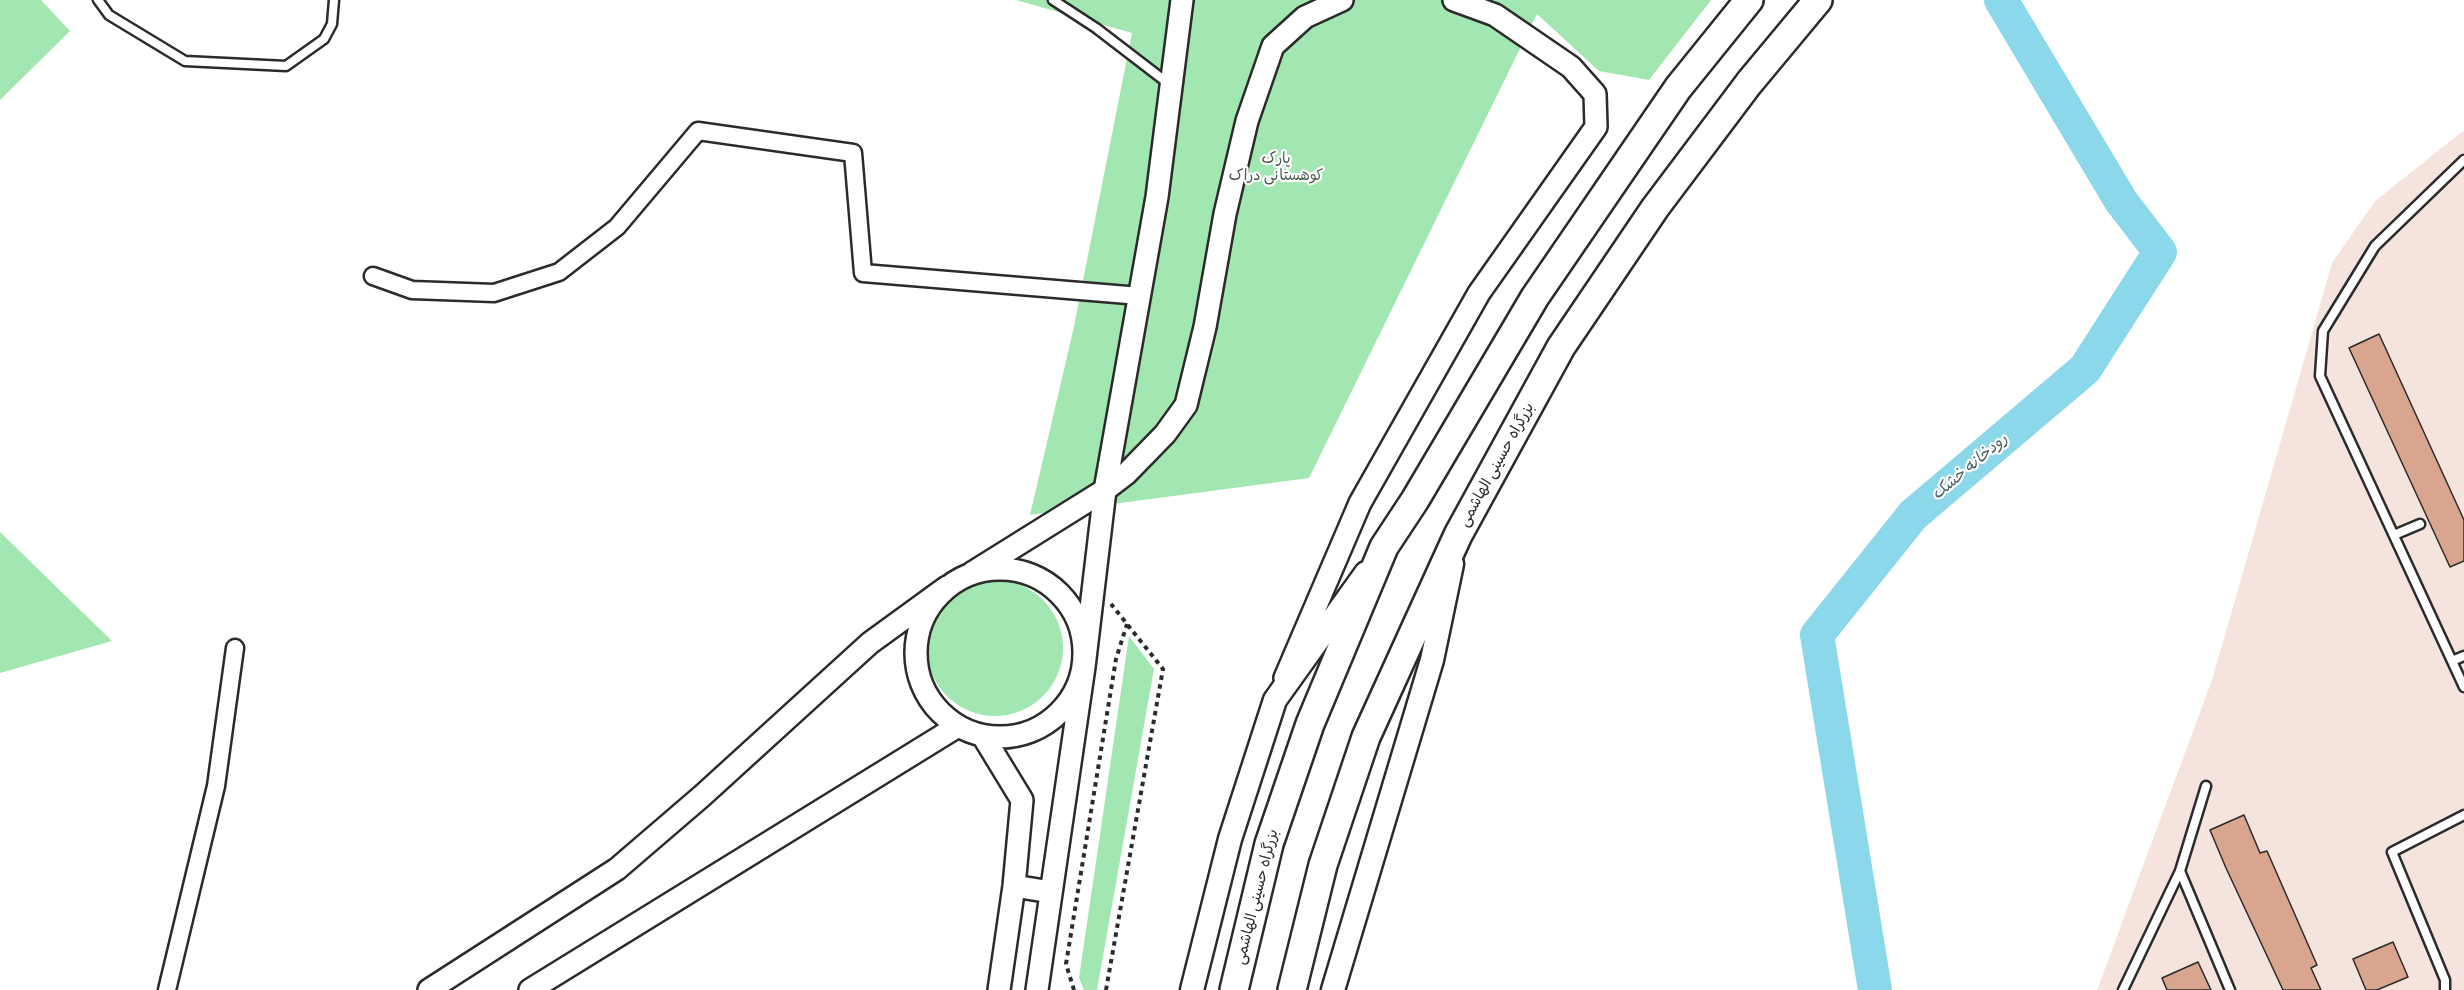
<!DOCTYPE html>
<html>
<head>
<meta charset="utf-8">
<style>
	body { margin:0 }
	canvas { display:block; background:#fff }
</style>
</head>
<body>
<canvas width="2464" height="990"></canvas>
<script>
const ctx = document.querySelector('canvas').getContext('2d');
ctx.lineJoin = 'round';
function fillPath(path, color) { ctx.fillStyle = color; ctx.fill(path, 'evenodd'); }
const poly = rows => new Path2D(rows.map(r => 'M' + r).join(''));
function stroke(path, color, width, dash) { ctx.strokeStyle = color; ctx.lineWidth = width; ctx.lineCap = dash ? 'butt' : 'round'; ctx.setLineDash(dash || []); ctx.stroke(path); }
function label(font, color, halo, rows, align = 'center') {
  ctx.font = font + ' Pangolin,"Playpen Sans Arabic",sans-serif'; ctx.lineWidth = 4.5; ctx.setLineDash([]); ctx.textBaseline = 'middle'; ctx.strokeStyle = halo; ctx.fillStyle = color; for (const [text, x, y, turn = 0] of rows) {
    ctx.save(); ctx.translate(x, y); ctx.rotate((+turn || 0) * Math.PI / 180); ctx.textAlign = isNaN(turn) ? turn : align; if (halo) ctx.strokeText(text, 0, 0); ctx.fillText(text, 0, 0); ctx.restore();
  }
}
const built = poly([
	[2464,130,2464,990,2097,990,2212,680,2332,263,2375,201]
]);
const green = poly([
	[0,0,41,0,70,31,0,100],
	[1016,0,1711,0,1649,80,1599,71,1537,14,1309,478,1030,515,1073,331,1132,33],
	[0,532,112,641,0,673],
	'927 648a68 68 0 1 1 136 0a68 68 0 1 1-136 0Z',
	[1129,636,1154,669,1097,990,1084,990,1079,978]
]);
const river = poly([
	[1875,990,1817,635,1913,515,2085,369,2160,252,2121,201,2001,0]
]);
const building = poly([
	[2379,334,2464,520,2464,561,2450,567,2349,348,2379,334],
	[2244,815,2260,853,2267,851,2317,965,2311,968,2321,990,2283,990,2226,868,2210,830,2244,815],
	[2393,942,2408,977,2377,990,2366,990,2353,959,2393,942],
	[2198,962,2211,990,2167,990,2162,978,2198,962]
]);
const path = poly([
	[1074,990,1066,964,1116,659,1127,624],
	[1106,990,1163,669,1111,604]
]);
const service = poly([
	[98,0,109,15,185,61,286,66,324,39,332,24,334,0],
	[1053,0,1096,28,1169,84],
	[2464,160,2375,246,2323,331,2320,376,2464,687],
	[2394,535,2420,524],
	[2452,661,2464,656],
	[2180,871,2230,990],
	[2123,990,2180,871,2206,786],
	[2445,990,2445,980,2392,852,2464,815]
]);
const minor = poly([
	[373,276,412,290,494,293,559,272,617,227,698,131,853,153,863,273,1140,296],
	[167,990,216,786,235,648]
]);
const tertiary = poly([
	'916 653a84 84 0 1 1 168 0a84 84 0 1 1-168 0Z',
	[972,573,1105,490,1126,474,1165,434,1186,405,1205,327,1225,214,1247,121,1273,46,1305,17,1342,0],
	[1285,678,1360,503,1479,293,1596,127,1595,94,1571,67,1495,15,1454,0],
	[983,736,1022,800,1014,886,999,990],
	[1014,886,1051,892],
	[429,990,617,869,702,796,870,643,947,587],
	[530,990,958,726],
	[1037,990,1084,667,1105,490,1157,197,1182,0]
]);
const secondary = poly([
	[1192,990,1230,839,1275,700,1366,573],
	[1333,990,1432,660,1452,564]
]);
const trunk = poly([
	[1234,990,1269,844,1310,724,1384,547,1415,500,1535,297,1678,88,1749,0],
	[1292,990,1323,865,1366,737,1458,535,1561,347,1655,208,1749,83,1818,0]
]);
const parkNames = [
	["پارک",1276,159],
	["کوهستانی دراک",1276,176]
];
const streetNames = [
	["بزرگراه حسینی الهاشمی",1497,465,-61],
	["بزرگراه حسینی الهاشمی",1257,897,-76]
];
const waterNames = [
	["رودخانه خشک",1970,467,-40]
];
fillPath(built, '#f4e4dd');
fillPath(green, '#a2e6b1');
stroke(river, '#8ad8e9', 34);
fillPath(building, '#daa58f');
stroke(building, '#2b2b2b', 1.5);
stroke(service, '#2b2b2b', 13);
stroke(minor, '#2b2b2b', 21);
stroke(tertiary, '#2b2b2b', 26);
stroke(secondary, '#2b2b2b', 27);
stroke(trunk, '#2b2b2b', 32);
stroke(path, '#2b2b2b', 4, [4.5, 4.5]);
stroke(service, '#fff', 8);
stroke(minor, '#fff', 16);
stroke(tertiary, '#fff', 21);
stroke(secondary, '#fff', 22);
stroke(trunk, '#fff', 27);
label('15px', '#495a4c', '#fff', parkNames);
label('15px', '#2b2b2b', '#fff', streetNames);
label('italic 16px', '#485f64', '#fff', waterNames);
</script>
</body>
</html>
